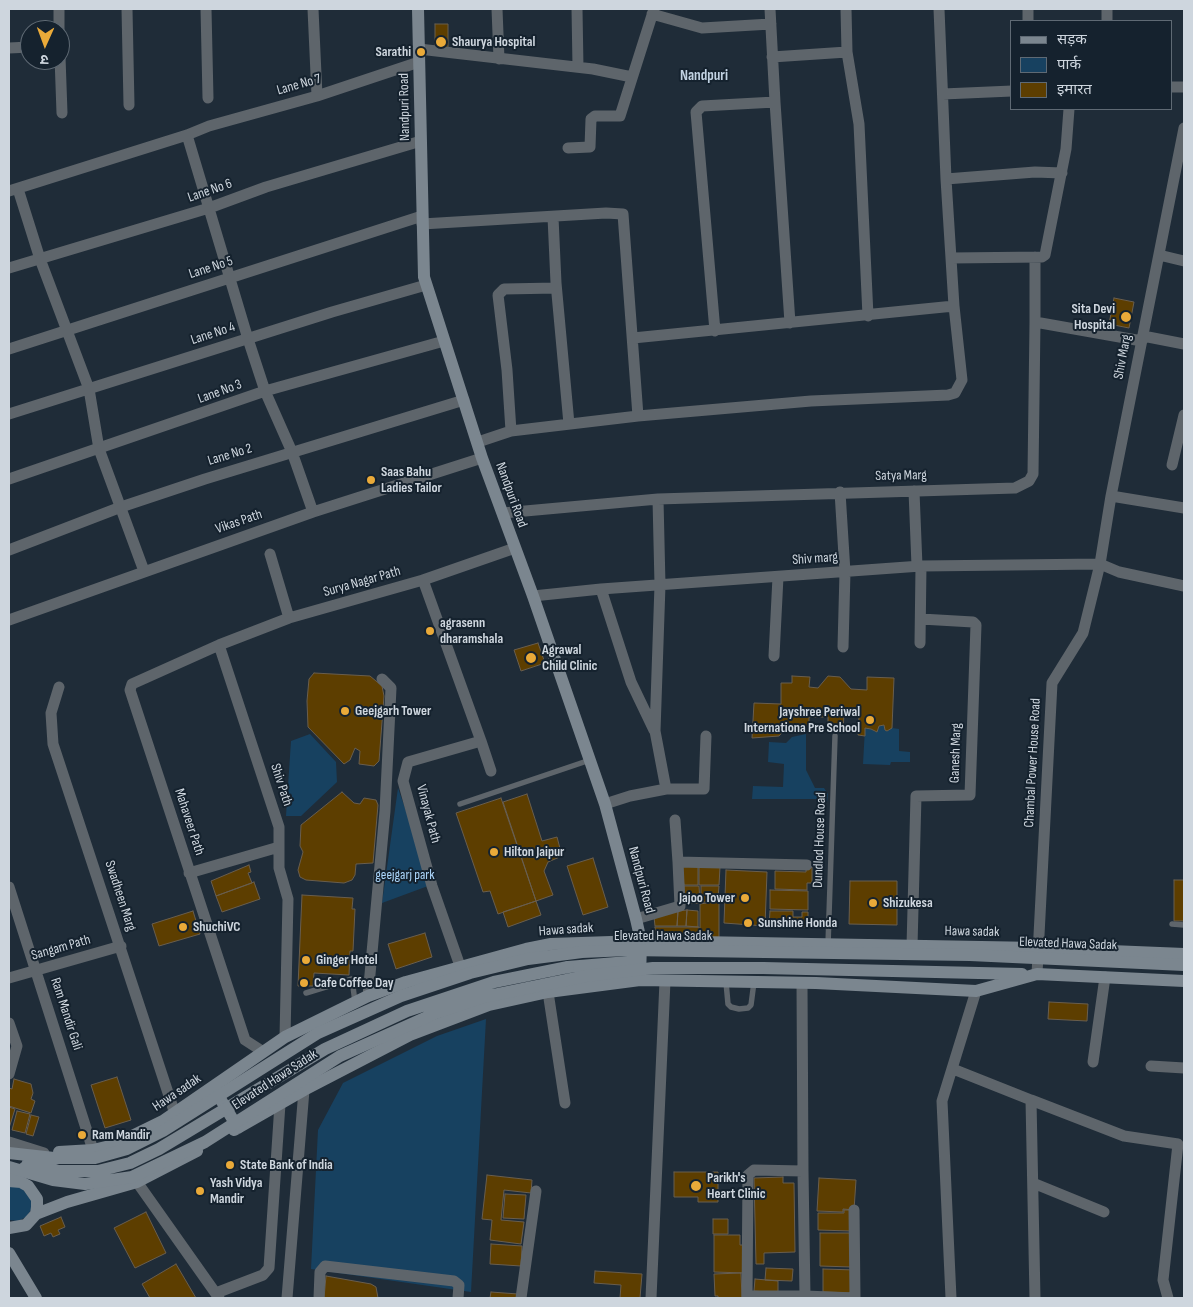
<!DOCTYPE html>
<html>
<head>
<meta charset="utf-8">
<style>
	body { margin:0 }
	#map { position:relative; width:1193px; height:1307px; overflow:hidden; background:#1f2c38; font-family:"Sofia Sans Condensed","Noto Sans Devanagari",sans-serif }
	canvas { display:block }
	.frame { position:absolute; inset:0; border:10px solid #ced6de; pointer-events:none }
	.legend { position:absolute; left:1010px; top:20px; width:162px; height:90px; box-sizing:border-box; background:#15222e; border:1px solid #5f6a74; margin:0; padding:6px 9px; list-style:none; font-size:15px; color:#ced6de }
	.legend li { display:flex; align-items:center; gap:10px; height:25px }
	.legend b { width:25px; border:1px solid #5f6a74 }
	.north { position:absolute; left:20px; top:20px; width:50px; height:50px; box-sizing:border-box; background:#15222e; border:1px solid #5f6a74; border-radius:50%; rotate:182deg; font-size:14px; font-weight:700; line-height:20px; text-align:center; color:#ced6de }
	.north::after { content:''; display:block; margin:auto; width:18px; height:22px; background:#eaaa39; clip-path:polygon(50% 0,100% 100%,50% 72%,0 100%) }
</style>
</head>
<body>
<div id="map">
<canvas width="1193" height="1307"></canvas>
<div class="frame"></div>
<ul class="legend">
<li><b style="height:6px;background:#7b868f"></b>सड़क</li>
<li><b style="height:14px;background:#174160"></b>पार्क</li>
<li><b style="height:14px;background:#5d3e00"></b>इमारत</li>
</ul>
<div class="north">उ</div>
</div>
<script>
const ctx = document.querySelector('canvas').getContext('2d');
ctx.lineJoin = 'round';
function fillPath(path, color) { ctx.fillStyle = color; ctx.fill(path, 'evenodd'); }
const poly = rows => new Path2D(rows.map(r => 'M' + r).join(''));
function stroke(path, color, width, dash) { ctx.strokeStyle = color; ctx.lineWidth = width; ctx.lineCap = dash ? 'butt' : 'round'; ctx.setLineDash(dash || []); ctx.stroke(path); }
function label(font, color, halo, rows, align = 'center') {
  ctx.font = font + ' "Sofia Sans Condensed",sans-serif'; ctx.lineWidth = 4; ctx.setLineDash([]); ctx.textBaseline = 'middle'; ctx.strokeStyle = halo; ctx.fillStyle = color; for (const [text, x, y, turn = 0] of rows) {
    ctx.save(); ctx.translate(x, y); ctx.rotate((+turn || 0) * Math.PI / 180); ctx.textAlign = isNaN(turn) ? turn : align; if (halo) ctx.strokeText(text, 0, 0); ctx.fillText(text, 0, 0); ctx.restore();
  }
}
const green = poly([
	[884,725,887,731,892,728,899,729,899,751,910,752,910,762,891,762,890,765,863,764,865,728,871,729,876,732,879,726],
	[310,734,336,762,337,782,301,816,286,816,291,741],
	[806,734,806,770,815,788,824,788,828,794,827,802,815,799,752,799,753,786,783,787,784,764,768,762,769,742,786,743,792,737],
	[398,788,414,834,428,886,382,903],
	[486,1019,471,1292,311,1269,318,1130,343,1083,437,1036],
	[20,1186,32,1200,31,1210,26,1217,18,1221,9,1220,9,1187]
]);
const building = poly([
	[435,24,448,24,448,50,435,50,435,24],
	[1114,298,1134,302,1129,328,1109,324,1114,298],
	[538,643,545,663,521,671,514,650,538,643],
	[314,673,370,676,382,686,384,696,379,761,374,766,359,764,360,751,355,748,350,760,344,764,308,727,307,701,309,679,314,673],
	[792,676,810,677,809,687,818,688,828,676,840,677,851,689,867,690,867,677,894,678,892,728,887,731,885,730,884,725,879,726,877,732,871,729,865,728,865,736,858,735,859,716,844,715,843,730,828,729,828,717,809,717,809,726,797,726,797,730,790,730,791,727,787,727,779,736,752,738,754,703,781,704,781,683,792,683,792,676],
	[342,792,354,803,360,804,364,798,376,800,378,805,373,863,356,864,355,875,352,880,344,883,306,880,300,877,298,870,303,852,300,846,301,825,342,792],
	[527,794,542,841,557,837,562,856,548,862,544,871,553,895,536,901,503,802,527,794],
	[501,798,536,901,498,914,490,891,483,892,456,813,501,798],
	[593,858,608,907,583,915,567,866,593,858],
	[249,865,251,872,248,873,252,883,216,896,211,881,249,865],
	[681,866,698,866,698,885,684,885,681,866],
	[699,867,720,867,719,885,699,885,699,867],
	[806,867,812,867,812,883,807,883,807,890,775,889,775,871,806,872,806,867],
	[726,870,767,872,765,926,724,923,726,870],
	[1174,880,1184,880,1184,921,1174,921,1174,880],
	[850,881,897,881,897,925,849,924,850,881],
	[254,882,260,899,222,912,216,896,254,882],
	[684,886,699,886,700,903,685,904,684,886],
	[701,886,719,886,718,898,708,898,707,902,701,902,701,886],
	[770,890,808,891,808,910,770,909,770,890],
	[302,895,353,898,352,909,355,909,353,951,350,951,349,975,314,973,313,986,298,986,302,895],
	[709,898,719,899,719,939,700,939,700,904,707,903,709,898],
	[536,901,541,915,508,927,503,912,536,901],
	[687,910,698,911,698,927,686,926,687,910],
	[687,910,686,926,677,926,678,911,687,910],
	[193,911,200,934,159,946,152,924,193,911],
	[678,911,677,926,655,926,654,917,678,911],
	[770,911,793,911,793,917,802,917,802,912,808,912,808,927,792,927,792,921,786,921,785,926,769,926,770,911],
	[655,927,699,927,699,939,656,938,655,927],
	[425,933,432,957,396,969,388,944,425,933],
	[1049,1002,1088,1004,1087,1021,1048,1019,1049,1002],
	[117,1077,131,1120,105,1128,91,1085,117,1077],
	[14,1079,31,1084,33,1093,31,1099,35,1101,31,1113,9,1106,9,1088,12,1089,14,1079],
	[9,1107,15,1109,9,1128,9,1107],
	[17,1111,30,1114,25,1133,12,1130,17,1111],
	[31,1115,39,1117,33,1136,26,1134,31,1115],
	[674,1172,718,1172,718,1202,698,1202,698,1197,674,1197,674,1172],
	[487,1175,532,1180,531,1193,504,1190,501,1220,524,1222,521,1244,490,1240,492,1220,482,1219,487,1175],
	[783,1177,783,1183,794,1183,795,1252,764,1253,764,1264,756,1264,754,1178,783,1177],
	[819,1178,856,1180,854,1210,843,1209,843,1212,817,1211,819,1178],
	[505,1194,526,1195,524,1219,503,1218,505,1194],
	[844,1210,851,1210,851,1231,818,1230,818,1213,844,1213,844,1210],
	[146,1212,166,1253,135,1268,114,1228,146,1212],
	[61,1217,65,1227,58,1230,60,1234,53,1237,51,1233,44,1236,40,1226,61,1217],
	[713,1219,728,1219,728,1234,713,1234,713,1219],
	[820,1233,852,1233,852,1267,820,1266,820,1233],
	[714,1235,740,1235,740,1245,745,1245,745,1273,714,1272,714,1235],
	[491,1244,522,1246,521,1266,490,1264,491,1244],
	[176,1264,196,1298,150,1298,142,1284,176,1264],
	[766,1268,793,1269,792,1281,765,1280,766,1268],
	[823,1269,855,1270,854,1293,823,1292,823,1269],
	[595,1271,642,1274,640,1298,620,1298,621,1285,594,1283,595,1271],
	[741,1273,742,1298,718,1298,718,1296,715,1296,714,1274,741,1273],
	[326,1276,371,1284,376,1287,378,1298,324,1298,326,1276],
	[755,1279,778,1281,778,1293,754,1291,755,1279],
	[491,1292,518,1294,518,1298,490,1298,491,1292]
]);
const lane = poly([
	[460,804,590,760],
	[1172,924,1184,925],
	[828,945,835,736],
	[726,982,728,1004,731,1007,739,1009,748,1008,751,1005,754,982],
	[306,993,352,979,355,1002]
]);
const street = poly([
	[59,9,59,30],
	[127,9,129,105],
	[206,9,208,98],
	[313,9,317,96],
	[497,9,499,59],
	[577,9,578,67],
	[846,9,847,52,859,124,868,316],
	[939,9,946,179,954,306],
	[1028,9,1028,21],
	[1107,9,1107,21],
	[652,14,702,28,771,24],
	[9,48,30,47],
	[419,49,593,69,632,77],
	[60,57,62,113],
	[772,57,847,52],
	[1172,87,1184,87],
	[943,94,1012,91],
	[775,102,790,323],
	[187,135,248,339,265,391,292,452,313,512],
	[568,148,590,147,591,119,595,116,620,116,654,9],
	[946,179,1035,172,1062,173],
	[18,189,40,259,89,389,99,449,144,571],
	[9,191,187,135,209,126,317,96,419,62],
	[553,217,556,283,569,424],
	[422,224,606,213,623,214,638,416],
	[1159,255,1184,261],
	[1035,257,1035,322],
	[951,258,1042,257,1045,255,1066,149,1069,109],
	[9,268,209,208,266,187,421,141],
	[715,331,696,112,702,106,775,102,770,9],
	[1143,336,1184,344],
	[9,349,422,216],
	[9,414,332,312,426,285],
	[511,431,507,370,498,295,504,289,556,288],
	[478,442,511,431,638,416,811,401,948,395,955,393,962,380,954,306,633,338],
	[1172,465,1184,415],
	[9,479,265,391,444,341],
	[914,491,917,566],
	[840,492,845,572,843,647],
	[1111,496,1184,508],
	[503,513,658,499,1015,488,1029,481,1033,474,1035,322,1142,341],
	[9,550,121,507,205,479,464,400],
	[270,554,289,618],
	[423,580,481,741,408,762,403,781,432,886,460,966],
	[601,589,631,682,654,730],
	[533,596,601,589,921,566,1100,564,1119,572,1184,586],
	[9,620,313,512,482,458],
	[920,643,921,566],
	[774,656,778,577],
	[59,687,51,713,53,744,175,1114],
	[481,741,491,771],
	[666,789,704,789,706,736],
	[605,804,630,796,666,789,655,731,660,585,658,499],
	[675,820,678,862],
	[279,847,279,868,288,899,285,1037],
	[189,873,279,847,279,827,219,645],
	[9,887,93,1150],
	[636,919,680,906,678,862,807,865],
	[912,946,916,796,970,795,976,625,973,622,921,619],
	[1037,974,1052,683,1083,633,1100,564,1111,496,1184,128],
	[9,978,121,946],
	[802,983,803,1171],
	[548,992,565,1103],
	[368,996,385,811,391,688,382,679],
	[9,1023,17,1046,9,1074],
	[262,1051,245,1040,130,690,132,684,219,645,289,618,423,580,515,548],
	[1093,1062,1105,977],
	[1151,1066,1184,1068],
	[953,1069,1031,1100],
	[9,1142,44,1153],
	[137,1182,219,1298],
	[1033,1183,1104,1212],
	[854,1210,855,1297],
	[216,1293,263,1275,269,1268,280,1104],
	[747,1296,805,1296],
	[287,1298,304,1090],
	[319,1298,320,1272,325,1266,454,1281,459,1285,458,1298],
	[521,1298,536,1191],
	[651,1298,665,981],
	[747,1298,748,1175,754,1170,803,1171,805,1296,855,1298],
	[951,1298,942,1101,976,991],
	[1035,1298,1031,1100,1124,1136,1178,1144,1163,1280,1168,1298]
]);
const secondary = poly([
	[418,9,424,277,482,458,533,596,605,804,636,919,641,941,640,980],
	[568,967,640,961],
	[763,968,1022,974],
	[213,1087,238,1128],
	[234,1130,304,1090,410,1035,489,1005,548,992,640,980,816,983,976,991,1037,974,1184,981],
	[59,1152,93,1150,114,1145,163,1121,285,1037,368,996,406,982,526,949,551,944,641,941,1038,948,1184,954],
	[9,1180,28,1165],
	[9,1181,21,1182,28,1186,37,1199,37,1207,36,1214,26,1225,9,1228],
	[36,1214,67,1202,137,1182,197,1151],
	[9,1253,36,1298]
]);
const secondaryBridge = poly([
	[9,1153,54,1158,95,1158,127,1149,163,1131,318,1033,401,996,470,973,528,959,582,952,628,950,970,955,1184,965],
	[28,1161,58,1171,98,1171,130,1163,159,1149,325,1049,407,1011,494,982,568,967],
	[9,1167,53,1180,85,1184,132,1177,205,1142,340,1056,436,1013,484,997,586,976,653,968,763,968]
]);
const markers = [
	[441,42,6,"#eaaa39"],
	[421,52,5,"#eaaa39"],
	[1126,317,6,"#eaaa39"],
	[371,480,5,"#eaaa39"],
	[430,631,5,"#eaaa39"],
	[531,658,6,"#eaaa39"],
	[345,711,5,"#eaaa39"],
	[870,720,5,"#eaaa39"],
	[494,852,5,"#eaaa39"],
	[745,898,5,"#eaaa39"],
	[873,903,5,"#eaaa39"],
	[748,923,5,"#eaaa39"],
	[183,927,5,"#eaaa39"],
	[306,960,5,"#eaaa39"],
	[304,983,5,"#eaaa39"],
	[82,1135,5,"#eaaa39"],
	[230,1165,5,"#eaaa39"],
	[696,1186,6,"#eaaa39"],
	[200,1191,5,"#eaaa39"]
];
const poiNames = [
	["Shaurya Hospital",452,42],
	["Sarathi",411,52,"right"],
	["Sita Devi",1115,309,"right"],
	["Hospital",1115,325,"right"],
	["Saas Bahu",381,472],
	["Ladies Tailor",381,488],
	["agrasenn",440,623],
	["dharamshala",440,639],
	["Agrawal",542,650],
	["Child Clinic",542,666],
	["Geejgarh Tower",355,711],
	["Jayshree Periwal",860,712,"right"],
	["Internationa Pre School",860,728,"right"],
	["Hilton Jaipur",504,852],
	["Jajoo Tower",735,898,"right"],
	["Shizukesa",883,903],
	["Sunshine Honda",758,923],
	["ShuchiVC",193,927],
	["Ginger Hotel",316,960],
	["Cafe Coffee Day",314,983],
	["Ram Mandir",92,1135],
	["State Bank of India",240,1165],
	["Parikh's",707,1178],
	["Heart Clinic",707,1194],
	["Yash Vidya",210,1183],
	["Mandir",210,1199]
];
const streetNames = [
	["Lane No 7",299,85,-16],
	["Nandpuri Road",405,107,-91],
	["Lane No 6",210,191,-19],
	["Lane No 5",211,268,-18],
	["Lane No 4",213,334,-18],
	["Shiv Marg",1123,357,-79],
	["Lane No 3",220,392,-20],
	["Lane No 2",230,455,-17],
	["Satya Marg",901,476,-1],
	["Nandpuri Road",511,495,70],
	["Vikas Path",239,522,-19],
	["Shiv marg",815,559,-4],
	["Surya Nagar Path",362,582,-16],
	["Ganesh Marg",956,753,-88],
	["Chambal Power House Road",1033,763,-87],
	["Shiv Path",281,785,72],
	["Vinayak Path",428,814,75],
	["Mahaveer Path",189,822,72],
	["Dundlod House Road",820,840,-88],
	["Nandpuri Road",641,880,75],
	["Swadheen Marg",120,896,72],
	["Hawa sadak",566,930,-4],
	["Hawa sadak",972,932,1],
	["Elevated Hawa Sadak",663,936],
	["Elevated Hawa Sadak",1068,944,2],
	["Sangam Path",61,948,-16],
	["Ram Mandir Gali",66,1014,72],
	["Elevated Hawa Sadak",275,1080,-33],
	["Hawa sadak",177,1093,-34]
];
const parkNames = [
	["geejgarj park",405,875]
];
const neighbourhoodNames = [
	["Nandpuri",704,76]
];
fillPath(green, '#174160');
fillPath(building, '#5d3e00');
stroke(building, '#695e4e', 1);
stroke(lane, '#5e656b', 5.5);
stroke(street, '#5e656b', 11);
stroke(secondary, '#7b868f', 12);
stroke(secondaryBridge, '#7b868f', 12);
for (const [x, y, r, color] of markers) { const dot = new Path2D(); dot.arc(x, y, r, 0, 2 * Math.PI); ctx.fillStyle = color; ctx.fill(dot); stroke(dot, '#15222e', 2); }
label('bold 14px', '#ced6de', '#15222e', poiNames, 'left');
label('14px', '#ced6de', '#15222e', streetNames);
label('14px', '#add7fc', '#15222e', parkNames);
label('bold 15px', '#c1d2e2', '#15222e', neighbourhoodNames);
</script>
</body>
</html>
